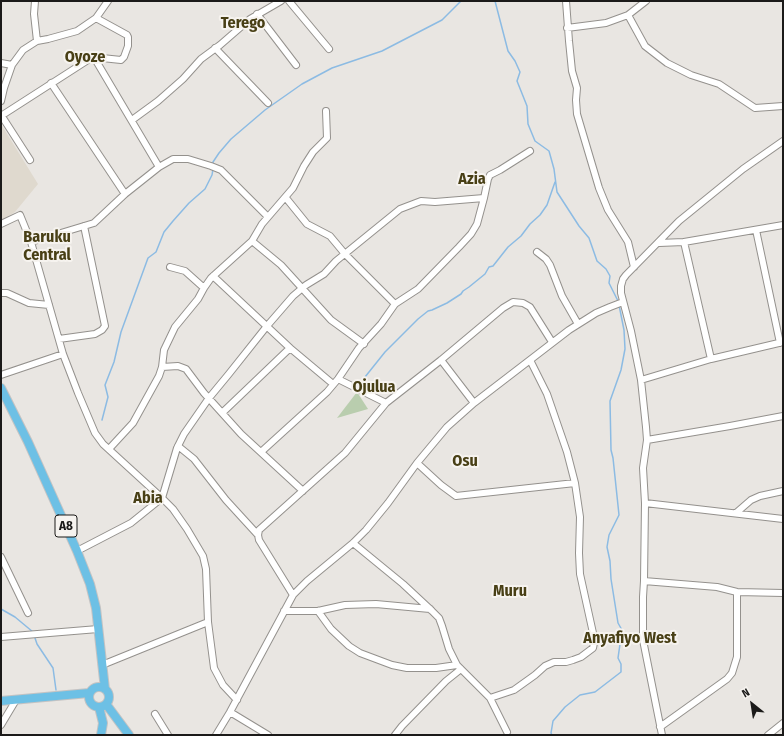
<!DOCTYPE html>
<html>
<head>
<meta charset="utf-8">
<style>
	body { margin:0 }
	#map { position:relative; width:784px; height:736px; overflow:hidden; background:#e9e6e2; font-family:"Fira Sans Condensed",sans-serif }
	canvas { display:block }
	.frame { position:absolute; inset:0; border:2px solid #1b1a19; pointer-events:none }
	.north { position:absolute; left:732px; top:684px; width:40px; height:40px; -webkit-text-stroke:3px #f6f3ef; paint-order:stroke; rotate:330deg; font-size:11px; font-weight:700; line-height:16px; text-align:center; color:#1b1a19 }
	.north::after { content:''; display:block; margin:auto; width:14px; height:18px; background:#1b1a19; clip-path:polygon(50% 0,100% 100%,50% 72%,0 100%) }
</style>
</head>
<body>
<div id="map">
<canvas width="784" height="736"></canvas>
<div class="frame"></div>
<div class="north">N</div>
</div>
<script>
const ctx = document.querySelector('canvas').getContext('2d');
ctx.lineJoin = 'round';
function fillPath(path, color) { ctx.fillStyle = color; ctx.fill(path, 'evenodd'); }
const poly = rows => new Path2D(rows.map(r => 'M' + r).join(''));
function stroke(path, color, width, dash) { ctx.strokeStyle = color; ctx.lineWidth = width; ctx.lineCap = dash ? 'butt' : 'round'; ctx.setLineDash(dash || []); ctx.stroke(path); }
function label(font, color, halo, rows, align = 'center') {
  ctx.font = font + ' "Fira Sans Condensed",sans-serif'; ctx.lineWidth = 4; ctx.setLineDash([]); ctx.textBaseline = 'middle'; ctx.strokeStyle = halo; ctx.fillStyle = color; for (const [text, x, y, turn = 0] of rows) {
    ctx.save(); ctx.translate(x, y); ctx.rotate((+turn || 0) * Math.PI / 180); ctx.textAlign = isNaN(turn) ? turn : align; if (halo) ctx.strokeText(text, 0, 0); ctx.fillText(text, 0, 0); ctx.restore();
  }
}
const built = poly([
	[1,124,38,184,15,212,1,221]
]);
const green = poly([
	[357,392,368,409,337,418]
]);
const stream = poly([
	[495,1,508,51,515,61,520,72,517,81,527,106,528,124,535,141,549,151,554,169,557,192,579,226,589,238,597,261,606,269,610,276,609,283,618,301],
	[213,165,213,162,219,153,231,139,265,110,302,84,332,68,382,51,442,20,461,1],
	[365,377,385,352,418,319,428,311,432,310,447,303,461,294,463,291,469,287,485,274,489,267,493,266,508,247,521,236,530,224,540,215,547,205,555,182],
	[102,420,108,397,105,385,114,362,121,332,148,258,156,252,164,232,173,221,189,203,205,189,212,175,213,169],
	[1,609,15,617,33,632],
	[34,635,37,644,53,668,56,690],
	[552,735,551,733,553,721,565,707,580,695,595,692,621,672,621,664,618,658,622,630,618,623,611,579,610,561,607,547,609,535,619,515,613,458,611,450,610,401,621,370,625,349,624,330,619,305]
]);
const minor = poly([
	[289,1,329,49],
	[566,1,569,41,572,71,577,88,576,100,577,114,599,188,608,210,628,242,634,267],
	[257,14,296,65],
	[628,15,646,1],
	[567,28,606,23,628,15,645,46,667,63,691,75,719,84,755,108,783,106],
	[37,41,48,39,77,31,96,18,108,1],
	[215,48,268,103],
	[95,59,159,167],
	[1,63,12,65],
	[51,83,125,194],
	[1,101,4,88,12,65,23,50,37,41,34,14,35,1],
	[1,115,30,160],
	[1,116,88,60,102,58,121,60,124,57,128,46,128,37,127,35,96,18],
	[132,120,158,101,183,79,201,59,220,45,250,19,281,1],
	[286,198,307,224,330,236,345,254,395,304],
	[1,224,20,215,31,242,63,354,78,393,95,433,103,444,162,498,173,509,187,529,203,556,206,569,208,622,214,668,223,685,237,700],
	[756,230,780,343],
	[252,241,281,265,331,320,364,344],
	[31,242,94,223,125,194,159,167,173,159,188,159,211,166,221,170,268,217],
	[684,242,711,359],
	[659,243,684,242,783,225],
	[537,252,546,259,550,265,562,296,578,324],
	[170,267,185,271,204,288],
	[213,276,290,348,333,384],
	[1,293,7,293,29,303,49,305],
	[59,339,95,334,102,330,105,326,84,226],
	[441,360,474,403],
	[162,367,178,366,186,369,204,393,241,434,303,491],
	[1,375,63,354],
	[338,379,386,403],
	[641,380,711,359,783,342],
	[222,413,290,348],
	[647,440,730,426,783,416],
	[178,446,194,459,226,500,258,535],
	[109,449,133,423,159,376,162,367,164,350,175,327,198,299,204,288,211,278,252,241,262,224,293,188,304,166,313,152,327,138,326,111],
	[261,452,327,392,338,379,359,348,381,324,395,304,418,289,459,247,471,234,477,224,484,198],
	[417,463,441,485,456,496,575,483],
	[645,503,783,519],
	[736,513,751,500,760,496,783,491],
	[353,543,403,584,432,611,439,618,442,626,449,649,457,665,490,698,514,690,535,675,545,666,554,662,566,662,573,660,581,657,593,648,594,643,593,633,580,574,579,553,580,517,575,483,567,452,547,394,530,360],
	[77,551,131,523,162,498,177,448,184,434,209,398,228,375,267,326,293,296,306,285,324,274,336,261,400,209,421,201,435,202,484,198,488,179,490,175,500,170,530,151],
	[1,557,28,613],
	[644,581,717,587,737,592,783,593],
	[293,595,259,540,258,535,259,530,345,453,386,403,441,360,503,308,513,302,523,303,530,307,552,342],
	[284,611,318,611,345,605,376,604,430,609],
	[318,611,331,629,349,646,360,653,392,665,407,668,436,668,457,665],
	[1,637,98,629],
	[102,665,208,622],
	[490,698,507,732],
	[230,712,268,735],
	[155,714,168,735],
	[1,725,16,700],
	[660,727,727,679,732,673,737,657,737,592],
	[216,735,230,712,293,595,307,581,353,543,366,530,388,503,417,463,447,427,474,403,569,330,596,313,610,307,623,302],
	[395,735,402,726,446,681,461,669],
	[662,735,643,640,643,597,644,581,645,503,643,468,647,440,646,427,641,380,631,331,621,293,621,286,623,279,626,275,679,221,743,169,783,141],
	[768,735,783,723]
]);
const major = poly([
	[1,388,28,442,77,551,90,584,96,608,105,689],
	'89 697a10 10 0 1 1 20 0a10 10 0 1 1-20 0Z',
	[1,701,89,693],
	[106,704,129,735],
	[99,707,103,723,101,735]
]);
const shields = [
	[66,526,22]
];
const shieldNames = [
	["A8",66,526]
];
const quarterNames = [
	["Terego",243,24],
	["Oyoze",85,58],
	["Azia",472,180],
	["Baruku",47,238],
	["Central",47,256],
	["Ojulua",374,388],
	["Osu",465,462],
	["Abia",148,499],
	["Muru",510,592],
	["Anyafiyo West",630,639]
];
fillPath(built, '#dfd9ce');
fillPath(green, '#b9cdae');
stroke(stream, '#8cbbe3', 1.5);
stroke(minor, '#94918d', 8);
stroke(major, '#c4c3c3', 10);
stroke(minor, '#fff', 6);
stroke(major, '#6dc0e5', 8);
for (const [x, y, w] of shields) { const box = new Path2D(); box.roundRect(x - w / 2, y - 11, w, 22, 3); ctx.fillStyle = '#f6f3ef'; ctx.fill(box); stroke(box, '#1b1a19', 1); }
label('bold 13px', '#1b1a19', null, shieldNames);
label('bold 16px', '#483f15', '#f6f3ef', quarterNames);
</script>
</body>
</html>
